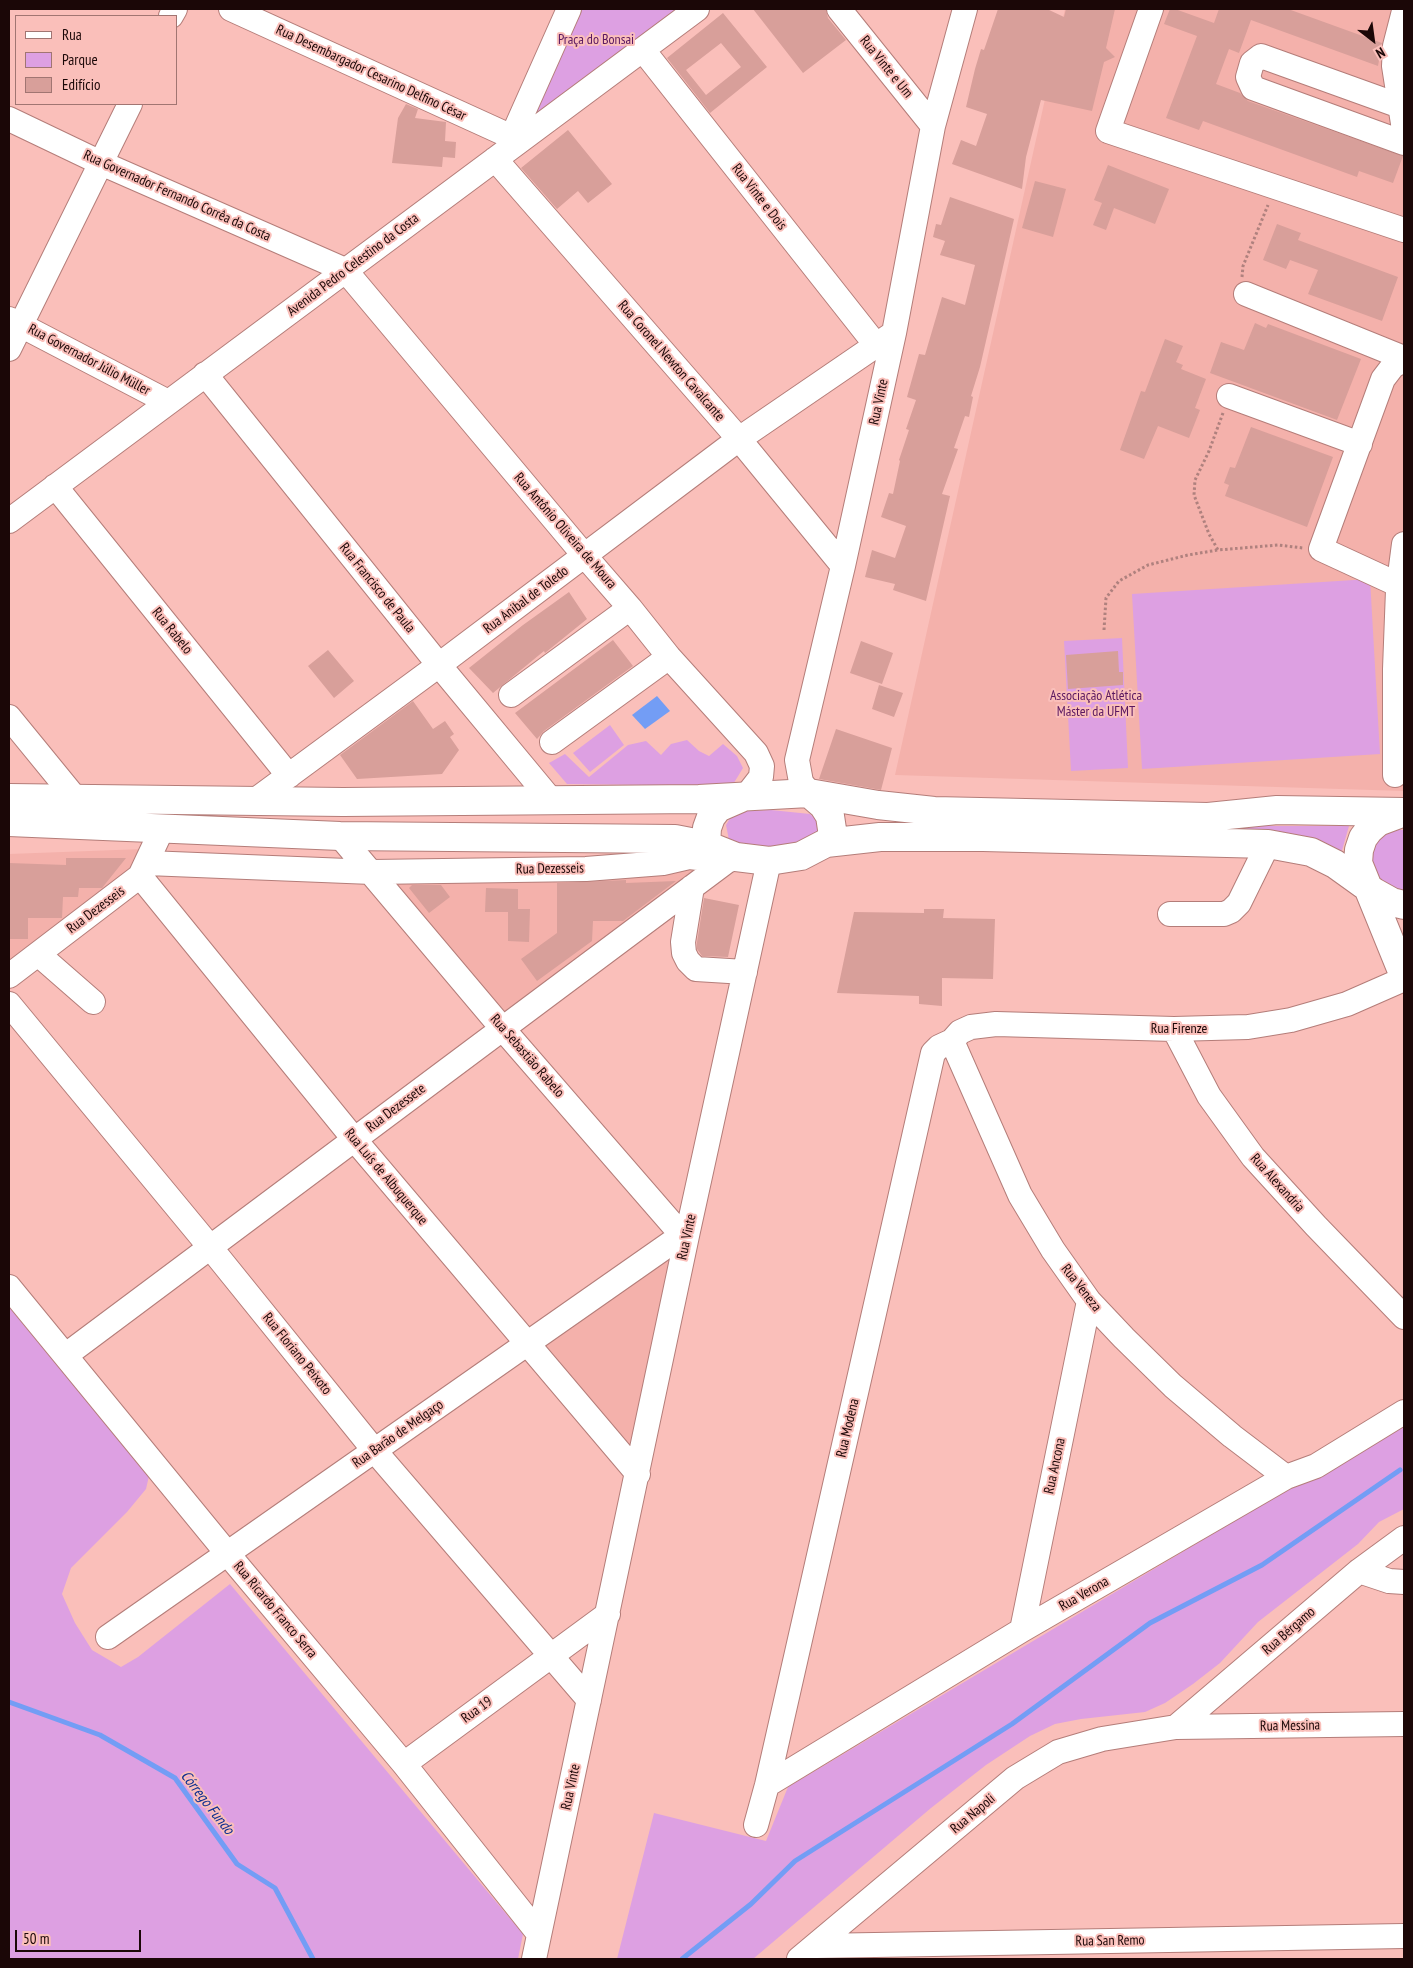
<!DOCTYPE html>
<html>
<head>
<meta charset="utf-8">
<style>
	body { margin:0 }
	#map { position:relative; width:1413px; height:1968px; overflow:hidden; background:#fabfba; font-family:"PT Sans Narrow",sans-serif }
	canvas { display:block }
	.frame { position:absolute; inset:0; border:10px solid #1b0707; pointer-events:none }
	.legend { position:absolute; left:15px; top:15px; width:162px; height:90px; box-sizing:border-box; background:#fabfba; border:1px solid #a17572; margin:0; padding:6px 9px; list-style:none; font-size:15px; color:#1b0707 }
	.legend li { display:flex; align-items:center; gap:10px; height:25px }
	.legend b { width:25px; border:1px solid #a17572 }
	.north { position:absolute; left:1348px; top:15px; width:50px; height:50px; -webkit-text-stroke:4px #fabfba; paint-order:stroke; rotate:150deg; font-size:14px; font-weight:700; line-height:20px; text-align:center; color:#1b0707 }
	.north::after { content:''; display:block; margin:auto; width:18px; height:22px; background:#1b0707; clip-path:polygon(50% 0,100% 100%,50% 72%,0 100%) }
	.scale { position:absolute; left:15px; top:1930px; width:126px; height:22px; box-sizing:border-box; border:2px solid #1b0707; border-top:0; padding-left:6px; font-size:15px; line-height:18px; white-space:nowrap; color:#1b0707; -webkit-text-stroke:4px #fabfba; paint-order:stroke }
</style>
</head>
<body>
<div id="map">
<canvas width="1413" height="1968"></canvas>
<div class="frame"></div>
<ul class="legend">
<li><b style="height:6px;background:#fff"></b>Rua</li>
<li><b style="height:14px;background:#dda0e2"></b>Parque</li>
<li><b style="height:14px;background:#d89f9a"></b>Edifício</li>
</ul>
<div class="north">N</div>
<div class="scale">50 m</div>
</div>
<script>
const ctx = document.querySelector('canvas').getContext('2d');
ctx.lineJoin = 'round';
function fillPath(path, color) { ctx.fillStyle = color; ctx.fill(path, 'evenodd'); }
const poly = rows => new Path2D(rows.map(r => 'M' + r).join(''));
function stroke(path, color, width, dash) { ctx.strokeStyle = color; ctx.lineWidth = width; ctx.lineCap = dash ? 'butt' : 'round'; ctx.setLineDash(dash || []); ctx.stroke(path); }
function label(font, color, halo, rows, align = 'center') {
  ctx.font = font + ' "PT Sans Narrow",sans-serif'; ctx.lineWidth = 4; ctx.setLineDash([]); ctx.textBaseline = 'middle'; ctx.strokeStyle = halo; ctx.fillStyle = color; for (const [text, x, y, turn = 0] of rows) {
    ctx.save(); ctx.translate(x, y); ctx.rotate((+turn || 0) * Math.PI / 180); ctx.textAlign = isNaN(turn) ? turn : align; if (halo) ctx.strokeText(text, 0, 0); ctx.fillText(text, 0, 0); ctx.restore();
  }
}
const built = poly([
	[1065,9,1404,9,1404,791,895,775],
	[143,849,131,874,9,963,9,854],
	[711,858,501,1014,378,860],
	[678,1245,634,1450,540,1343]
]);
const green = poly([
	[576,9,688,9,515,142],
	[1370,579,1380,754,1142,769,1132,594],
	[1122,638,1128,768,1071,771,1064,641],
	[610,725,624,745,590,772,573,753],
	[687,740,699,751,709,756,723,744,737,756,743,768,732,786,567,784,549,763,565,754,589,777,628,745,646,741,661,755,671,744],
	[771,810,810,814,819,822,821,832,815,841,755,850,729,840,726,825,732,815,741,811],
	[1264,826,1349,826,1341,854,1219,828],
	[1385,829,1404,830,1404,894,1375,883,1368,843],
	[9,1307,149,1476,146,1489,127,1512,71,1568,62,1594,75,1623,92,1650,121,1667,138,1657,230,1584,523,1934,518,1959,9,1959],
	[1404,1420,1404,1509,1379,1522,1358,1544,1258,1622,1220,1663,1193,1684,1165,1703,1145,1712,1081,1719,1055,1724,1030,1736,986,1765,931,1808,753,1959,617,1959,654,1813,766,1841,788,1787]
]);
const water = poly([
	[657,696,670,711,645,729,632,715]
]);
const stream = poly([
	[9,1702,100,1735,175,1778,237,1864,275,1888,313,1959],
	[682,1959,751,1904,795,1861,1012,1724,1150,1623,1262,1565,1400,1470]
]);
const building = poly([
	[753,9,826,9,828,18,846,40,803,73],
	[998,9,1047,9,1064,17,1066,9,1115,9,1106,48,1115,57,1104,62,1092,111,1041,100,1026,157,1022,189,952,164,961,140,976,146,987,114,966,107,975,69,981,49,984,50],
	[1170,9,1175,9,1214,23,1219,9,1288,9,1382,43,1378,66,1251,20,1239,53,1229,49,1216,84,1240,93,1248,101,1403,156,1393,183,1359,171,1357,177,1203,121,1199,130,1166,118,1197,36,1164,24],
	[723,13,767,67,710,113,667,58],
	[721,43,741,67,706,95,686,70],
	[406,104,418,109,415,118,446,122,445,141,456,142,455,158,443,157,442,167,392,163,398,118],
	[568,130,612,184,588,203,578,191,557,209,521,168],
	[1108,165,1169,189,1155,224,1114,208,1106,230,1093,225,1102,203,1094,200],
	[1035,181,1066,189,1053,237,1022,228],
	[950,197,1014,219,980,367,971,396,973,397,969,417,965,416,954,448,958,449,942,494,950,496,926,601,893,590,895,584,865,577,872,550,895,558,906,526,881,517,889,493,893,494,900,461,899,460,909,430,906,429,916,400,907,397,919,354,925,355,942,297,965,305,975,265,940,255,945,241,933,237,936,224,941,225],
	[1277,224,1301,233,1298,240,1398,277,1382,321,1308,294,1318,270,1290,260,1286,269,1263,260],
	[1255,323,1266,328,1268,324,1361,359,1337,420,1210,373,1221,342,1244,350],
	[1165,339,1183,346,1176,362,1183,365,1181,369,1206,379,1195,408,1200,410,1189,438,1158,426,1144,459,1120,450,1141,391,1145,392],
	[1251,427,1333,457,1307,527,1225,496,1229,485,1224,483,1230,467,1235,468],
	[569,592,587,619,545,653,544,651,493,693,469,668,523,625],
	[613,640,633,666,544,731,537,739,515,713],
	[861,641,893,653,882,684,850,673],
	[328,650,354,681,334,698,308,666],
	[1118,651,1119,672,1123,672,1123,685,1068,689,1066,655],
	[879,685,903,693,894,717,872,709],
	[413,701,433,729,445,721,454,734,450,737,459,750,442,774,357,779,340,755],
	[836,729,892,748,881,790,819,779],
	[66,858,126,858,102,888,79,888,78,897,63,897,62,918,28,918,28,939,9,939,9,863,66,865],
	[626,880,626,883,676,881,623,921,593,921,592,941,537,981,521,959,557,933,557,883],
	[412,885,441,885,450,897,429,913,409,888],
	[486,888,518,889,518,909,530,909,529,942,508,941,508,912,485,912],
	[704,898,739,905,728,957,702,956,697,949,697,942],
	[924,909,944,909,943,918,995,919,993,979,942,978,942,1006,919,1004,919,996,837,993,854,912,924,913]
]);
const path = poly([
	[1242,277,1243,266,1268,205],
	[1223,413,1209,451,1195,480,1194,495,1209,534,1218,550,1278,545,1303,548],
	[1104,630,1106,598,1119,581,1148,565,1188,555,1218,550]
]);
const minor = poly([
	[231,9,512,137],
	[839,9,933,126],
	[1151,9,1108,131,1404,230],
	[1404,11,1395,46,1394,66,1404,130],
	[171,16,175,9],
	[643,50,876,345],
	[1400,106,1261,56,1252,63,1248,77,1253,88,1404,143],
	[9,119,101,163,345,270,584,555,630,608,669,657,756,753,762,766,761,777,747,795],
	[511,147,512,137,569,9],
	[495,159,739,439,843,566],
	[1246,294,1404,358],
	[9,319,168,402],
	[9,349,130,104],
	[205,374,439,665,551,800],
	[1229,396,1360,444],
	[55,486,289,776],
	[9,521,697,9],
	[1399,585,1321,549,1383,379,1393,366,1404,360],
	[511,695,630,608],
	[9,717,76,799],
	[552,742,669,657],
	[1395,775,1395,669,1398,590,1404,544],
	[809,793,801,782,797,760,843,566,894,333,933,126,965,9],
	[257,799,439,665,739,439,894,333],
	[340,836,502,1028,674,1226,688,1231],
	[147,863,372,872,586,869,663,863,689,857,727,861],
	[140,876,354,1139,638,1474],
	[692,887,683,942,684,953,688,961,696,969,745,972],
	[1170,914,1224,914,1231,911,1239,903,1268,844],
	[38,954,93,1002],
	[9,976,140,876,163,827],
	[9,1004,210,1247,374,1450,589,1700],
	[1174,1029,1209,1096,1253,1157,1316,1226,1404,1317],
	[952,1041,1020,1195,1053,1250,1089,1301,1124,1338,1173,1386,1232,1436,1286,1477],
	[9,1287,227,1553,404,1764,539,1934],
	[66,1355,727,861,736,857],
	[1359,1571,1389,1581,1404,1582],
	[1022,1630,1089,1301],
	[108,1637,688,1231],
	[1176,1727,1359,1571,1404,1538],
	[404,1764,608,1614],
	[767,1785,1022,1630,1286,1477,1316,1466,1404,1412],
	[756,1825,767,1785,933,1053,939,1047,952,1041,960,1032,971,1027,996,1024,1174,1029,1248,1027,1291,1020,1347,1004,1404,979],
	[816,1946,1404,1936],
	[534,1959,688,1231,769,861],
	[799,1959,1015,1778,1058,1752,1102,1739,1176,1727,1404,1724]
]);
const major = poly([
	[9,798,343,802,699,799,809,793,878,805,934,811,1208,817,1277,810,1404,812],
	[1402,813,1378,822,1369,830,1363,838,1359,850,1358,863,1404,976],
	[9,822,340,836,675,839,706,845,736,857,769,861,801,856,826,843,833,836,830,816,823,805,809,793],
	[826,843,880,837,983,837,1268,844,1311,852,1335,864,1374,892,1392,902,1404,905],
	[706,845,707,828,711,817,718,808,741,798]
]);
const parkNames = [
	["Praça do Bonsai",596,40],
	["Associação Atlética",1096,696],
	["Máster da UFMT",1096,712]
];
const streetNames = [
	["Rua Vinte e Um",886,67,51],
	["Rua Desembargador Cesarino Delfino César",371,73,25],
	["Rua Governador Fernando Corrêa da Costa",177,196,24],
	["Rua Vinte e Dois",759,197,52],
	["Avenida Pedro Celestino da Costa",353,265,-37],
	["Rua Governador Júlio Müller",89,360,28],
	["Rua Coronel Newton Cavalcante",671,361,49],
	["Rua Vinte",879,402,-78],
	["Rua Antônio Oliveira de Moura",565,531,49],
	["Rua Francisco de Paula",377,588,51],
	["Rua Anibal de Toledo",526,600,-37],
	["Rua Rabelo",172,631,51],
	["Rua Dezesseis",550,869,-1],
	["Rua Dezesseis",96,910,-37],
	["Rua Firenze",1179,1029],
	["Rua Sebastião Rabelo",527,1056,49],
	["Rua Dezessete",396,1108,-37],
	["Rua Luís de Albuquerque",386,1177,50],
	["Rua Alexandria",1277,1183,48],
	["Rua Vinte",687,1237,-78],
	["Rua Veneza",1081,1288,52],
	["Rua Floriano Peixoto",297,1354,51],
	["Rua Modena",848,1428,-77],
	["Rua Barão de Melgaço",398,1434,-35],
	["Rua Ancona",1055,1466,-78],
	["Rua Verona",1084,1594,-30],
	["Rua Ricardo Franco Serra",275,1610,50],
	["Rua Bérgamo",1289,1631,-41],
	["Rua 19",477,1710,-36],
	["Rua Messina",1290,1726,-1],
	["Rua Vinte",571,1787,-78],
	["Rua Napoli",973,1814,-40],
	["Rua San Remo",1110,1941,-1]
];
const waterNames = [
	["Córrego Fundo",207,1803,52]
];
fillPath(built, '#f4b1ab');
fillPath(green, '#dda0e2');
fillPath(water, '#739df5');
stroke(stream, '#739df5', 5);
fillPath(building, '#d89f9a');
stroke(minor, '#b47d79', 26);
stroke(major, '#b47d79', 30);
stroke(path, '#af817e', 3, [2.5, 2.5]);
stroke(minor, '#fff', 24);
stroke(major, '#fff', 28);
label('14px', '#5a1760', '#fabfba', parkNames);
label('14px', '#1b0707', '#fabfba', streetNames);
label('italic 15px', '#0a2d90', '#fabfba', waterNames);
</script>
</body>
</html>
